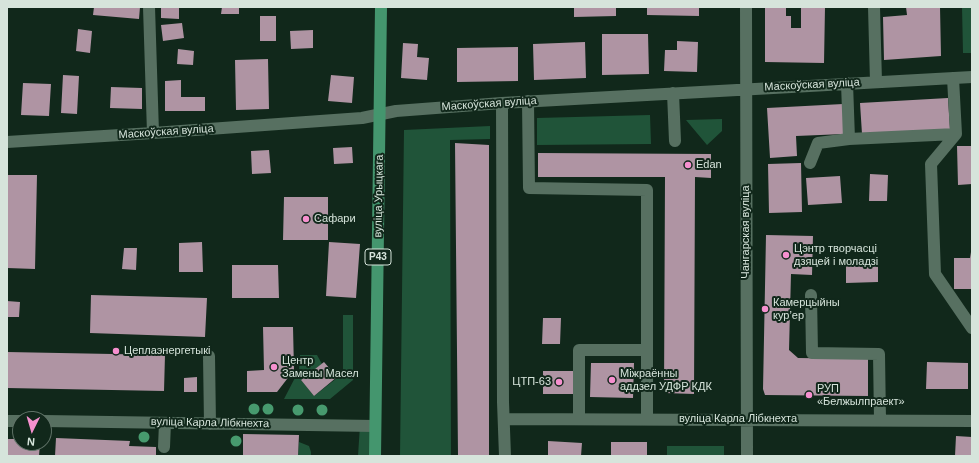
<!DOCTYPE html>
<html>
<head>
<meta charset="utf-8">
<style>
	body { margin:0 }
	#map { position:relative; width:979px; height:463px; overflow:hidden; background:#11281b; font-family:Helvetica,sans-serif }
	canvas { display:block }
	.frame { position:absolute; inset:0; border:8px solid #d6e4db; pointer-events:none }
	.north { position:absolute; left:12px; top:411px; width:40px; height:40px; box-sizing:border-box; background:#11281b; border:1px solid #607368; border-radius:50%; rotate:185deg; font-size:11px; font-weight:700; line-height:16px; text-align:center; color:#d6e4db }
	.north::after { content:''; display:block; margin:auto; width:14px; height:18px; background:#f690cf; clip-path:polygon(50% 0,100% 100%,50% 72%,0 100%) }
</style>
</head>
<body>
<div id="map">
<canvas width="979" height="463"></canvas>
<div class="frame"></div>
<div class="north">N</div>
</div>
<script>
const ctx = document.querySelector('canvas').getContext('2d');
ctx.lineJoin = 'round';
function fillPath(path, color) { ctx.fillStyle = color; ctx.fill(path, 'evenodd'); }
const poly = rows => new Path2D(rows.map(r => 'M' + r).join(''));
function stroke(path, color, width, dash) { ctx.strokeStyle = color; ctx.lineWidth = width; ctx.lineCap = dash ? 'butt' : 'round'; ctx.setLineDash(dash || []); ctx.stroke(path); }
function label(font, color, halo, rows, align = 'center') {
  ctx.font = font + ' Helvetica,sans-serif'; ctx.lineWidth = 4; ctx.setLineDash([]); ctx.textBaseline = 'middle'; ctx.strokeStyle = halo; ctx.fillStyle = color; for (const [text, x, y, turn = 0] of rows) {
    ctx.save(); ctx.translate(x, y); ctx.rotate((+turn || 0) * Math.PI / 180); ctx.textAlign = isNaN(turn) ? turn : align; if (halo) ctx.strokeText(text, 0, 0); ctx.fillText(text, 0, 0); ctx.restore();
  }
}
const green = poly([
	[962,7,972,7,972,53,963,53],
	[650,115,651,144,537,145,537,118],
	[722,119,722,131,707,145,686,120],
	[490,126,490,139,450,140,451,456,400,456,404,130],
	[343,315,353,315,353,380,330,399,284,399,299,370,300,355,317,355,322,364,301,380,314,396,337,378,333,372,343,372],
	[360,425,375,426,375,456,358,456],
	[299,442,309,446,311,452,311,456,298,456],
	[667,446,724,446,724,456,667,456]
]);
const building = poly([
	[94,7,140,7,139,19,93,15],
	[161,7,179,7,179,19,161,18],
	[222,7,239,7,239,14,221,14],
	[574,7,616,7,616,16,574,17],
	[647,7,699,7,699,16,647,15],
	[801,7,825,7,824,63,765,62,765,8,786,8,786,16,791,16,791,28,801,28],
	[906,7,940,7,941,56,884,60,883,17,907,15],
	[260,16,276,16,276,41,260,41],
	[182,23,184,38,163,41,161,25],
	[78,29,92,31,90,53,76,51],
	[313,30,313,48,291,49,290,31],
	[602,34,648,34,649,74,602,75],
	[677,41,698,42,697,72,664,71,665,50,677,50],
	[585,42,586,78,534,80,533,44],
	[403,43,418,44,417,57,429,58,427,80,401,78],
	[518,47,518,81,457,82,457,48],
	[178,49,194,51,193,65,177,64],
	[268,59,269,109,236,110,235,60],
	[63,75,79,76,77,114,61,113],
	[331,75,354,77,352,103,328,101],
	[181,80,181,97,205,97,205,111,165,111,165,81],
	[23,83,51,84,49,116,21,115],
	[111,87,142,88,142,109,110,108],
	[948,98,950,129,862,134,860,103],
	[843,104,844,134,796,136,797,156,770,158,767,108],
	[455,143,489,145,489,456,458,456],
	[957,146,972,146,972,184,958,185],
	[352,147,353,163,334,164,333,148],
	[269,150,271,173,252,174,251,151],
	[538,153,711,154,711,178,695,177,694,394,664,393,665,177,538,177],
	[801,163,802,212,769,213,768,164],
	[870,174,888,175,887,201,869,201],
	[7,175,37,175,35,269,7,268],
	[840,176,842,203,808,205,806,178],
	[284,197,328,197,328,240,283,240],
	[766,235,813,236,812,275,791,274,789,350,798,358,868,359,868,396,765,395,763,389],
	[202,242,203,272,179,272,179,243],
	[329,242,360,244,356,298,326,296],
	[124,248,137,248,136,270,122,269],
	[971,252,972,253,972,289,954,289,954,258,970,258],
	[878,260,878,282,846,283,846,261],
	[232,265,278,265,279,298,232,298],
	[91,295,207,298,205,337,90,333],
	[7,301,20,302,19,317,7,317],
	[543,318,561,318,560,344,542,344],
	[263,327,293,327,294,370,277,392,247,392,247,371,264,370],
	[7,352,165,355,164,391,7,388],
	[324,362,337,377,314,396,301,380],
	[927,362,968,363,968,389,926,389],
	[591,363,634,363,633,398,590,397],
	[543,371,575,371,575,394,543,394],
	[197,377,197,392,184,392,184,378],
	[243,434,299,435,298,456,243,456],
	[956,436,972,437,972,456,955,456],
	[56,438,130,441,129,446,156,447,156,456,55,456],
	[7,439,20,439,20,443,40,443,39,456,7,456],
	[548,441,582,443,581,456,548,456],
	[611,442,647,442,647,456,611,456]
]);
const minor = poly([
	[149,7,153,133],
	[746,7,747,456],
	[874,7,876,82],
	[953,78,956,134,931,164,935,274,972,328],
	[847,83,849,139],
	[673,93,675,141],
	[528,101,529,188,647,190,647,419],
	[502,103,503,402,505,456],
	[7,142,153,133,362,118,396,111,502,103,972,77],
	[810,163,818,143,849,139,956,134],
	[811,295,812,353,879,354,880,420],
	[209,356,210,424],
	[504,419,972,421],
	[579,419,579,350,647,350],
	[7,421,20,421],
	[44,421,375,426],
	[164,447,165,423]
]);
const major = poly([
	[375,456,381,7]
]);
const trees = [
	[254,409],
	[268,409],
	[298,410],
	[322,410],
	[144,437],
	[236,441]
];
const markers = [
	[688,165,4,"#f690cf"],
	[306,219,4,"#f690cf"],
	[786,255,4,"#f690cf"],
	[765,309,4,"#f690cf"],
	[116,351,4,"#f690cf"],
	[274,367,4,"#f690cf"],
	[612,380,4,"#f690cf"],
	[559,382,4,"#f690cf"],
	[809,395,4,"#f690cf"]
];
const shields = [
	[378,257,26]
];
const shieldNames = [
	["Р43",378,257]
];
const streetNames = [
	["Маскоўская вуліца",812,85,-3],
	["Маскоўская вуліца",489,104,-4],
	["Маскоўская вуліца",166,132,-4],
	["вуліца Урыцкага",379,196,-89],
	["Чангарская вуліца",746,232,-90],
	["вуліца Карла Лібкнехта",738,419],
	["вуліца Карла Лібкнехта",210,423,1]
];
const poiNames = [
	["Edan",696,165],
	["Сафари",314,219],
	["Цэнтр творчасці",794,249],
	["дзяцей і моладзі",794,262],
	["Камерцыйны",773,303],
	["курʼер",773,316],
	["Цеплаэнергетыкі",124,351],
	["Центр",282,361],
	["Замены Масел",282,374],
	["Міжраённы",620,374],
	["аддзел УДФР КДК",620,387],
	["ЦТП-63",551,382,"right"],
	["РУП",817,389],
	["«Белжылпраект»",817,402]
];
fillPath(green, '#205439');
fillPath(building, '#af94a3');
stroke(minor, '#577061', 12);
stroke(major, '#44966e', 12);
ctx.fillStyle = '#479a6e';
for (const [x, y] of trees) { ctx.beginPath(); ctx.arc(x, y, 5.5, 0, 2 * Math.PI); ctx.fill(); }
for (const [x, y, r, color] of markers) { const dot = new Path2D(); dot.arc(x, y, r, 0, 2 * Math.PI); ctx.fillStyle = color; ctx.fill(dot); stroke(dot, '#11281b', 1.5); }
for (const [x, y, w] of shields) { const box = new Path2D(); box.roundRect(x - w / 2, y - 8, w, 16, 3); ctx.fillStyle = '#11281b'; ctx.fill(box); stroke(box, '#d6e4db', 1); }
label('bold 10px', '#d6e4db', null, shieldNames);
label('11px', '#d6e4db', '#11281b', streetNames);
label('11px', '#d6e4db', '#11281b', poiNames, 'left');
</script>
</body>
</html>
